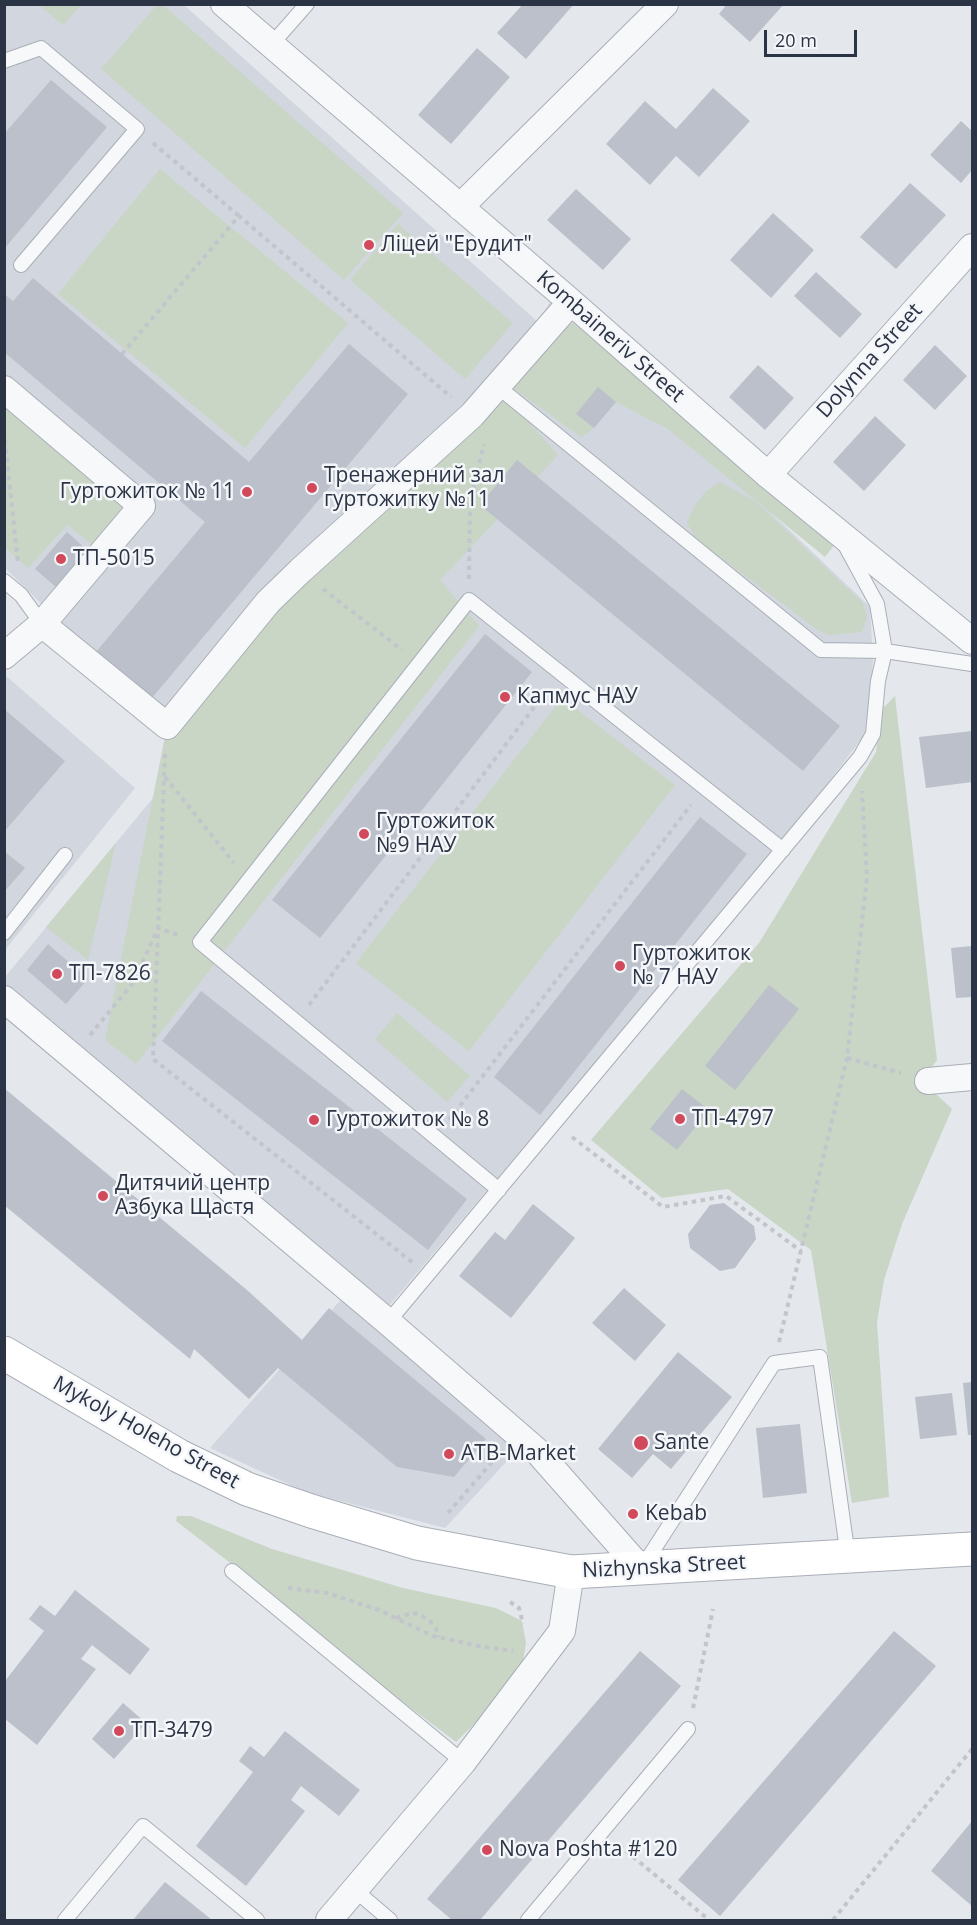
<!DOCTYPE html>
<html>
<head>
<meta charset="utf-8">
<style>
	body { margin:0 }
	#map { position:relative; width:977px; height:1925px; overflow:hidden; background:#e4e7ec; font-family:"Open Sans",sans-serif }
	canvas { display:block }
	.frame { position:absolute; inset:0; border:6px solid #2b3445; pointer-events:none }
	.scale { position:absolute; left:764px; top:30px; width:93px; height:27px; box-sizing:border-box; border:3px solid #2b3445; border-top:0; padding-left:8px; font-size:18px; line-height:21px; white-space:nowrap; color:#2b3445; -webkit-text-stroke:4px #f4f6f9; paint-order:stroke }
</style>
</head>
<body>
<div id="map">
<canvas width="977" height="1925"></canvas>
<div class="frame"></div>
<div class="scale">20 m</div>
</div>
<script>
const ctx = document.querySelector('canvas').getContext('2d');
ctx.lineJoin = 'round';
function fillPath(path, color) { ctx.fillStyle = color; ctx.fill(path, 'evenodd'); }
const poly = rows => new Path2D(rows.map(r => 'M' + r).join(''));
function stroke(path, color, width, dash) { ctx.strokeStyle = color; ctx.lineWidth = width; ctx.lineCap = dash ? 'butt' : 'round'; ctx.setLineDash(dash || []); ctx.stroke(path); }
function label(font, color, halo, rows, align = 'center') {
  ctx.font = font + ' "Open Sans",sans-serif'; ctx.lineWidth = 5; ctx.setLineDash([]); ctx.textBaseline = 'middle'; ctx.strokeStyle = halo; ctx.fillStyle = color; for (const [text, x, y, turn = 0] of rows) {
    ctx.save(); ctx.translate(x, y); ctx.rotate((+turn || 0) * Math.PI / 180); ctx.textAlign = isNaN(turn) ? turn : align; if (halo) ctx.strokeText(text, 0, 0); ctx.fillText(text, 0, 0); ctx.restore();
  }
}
const built = poly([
	[4,5,184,5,538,322,550,302,870,607,873,660,866,733,781,844,388,1307,5,993,5,977,196,746,93,655,5,568],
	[5,675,135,788,5,950],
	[346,1294,519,1448,445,1528,306,1492,210,1448]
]);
const green = poly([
	[39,5,81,5,63,25],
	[157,5,163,5,403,213,344,280,101,69],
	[160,169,348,323,245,448,58,294],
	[398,224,513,323,465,379,350,280],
	[576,322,834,545,825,557,668,429,616,402,598,388,577,413,594,428,581,437,506,383,548,331],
	[497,386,558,455,440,580,479,626,136,1064,105,1040,167,726,300,571],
	[4,404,126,508,93,545,67,525,28,568,5,548],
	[720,482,755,501,862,602,867,616,862,632,830,635,819,631,696,539,687,523,693,508,705,492],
	[895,696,937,1060,929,1071,935,1093,952,1109,902,1224,884,1280,877,1322,889,1497,852,1503,811,1250,728,1189,662,1198,591,1140,759,943,876,752,881,710],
	[562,698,675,785,469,1051,356,963],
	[116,843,88,960,46,927],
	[397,1013,470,1076,447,1102,375,1039],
	[177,1516,191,1516,272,1549,403,1588,496,1608,522,1621,526,1643,523,1661,499,1699,456,1742,350,1662,246,1575,176,1521]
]);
const building = poly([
	[523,4,574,4,526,59,497,33],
	[727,4,784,4,750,42,719,14],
	[477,48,510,77,451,144,418,115],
	[51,80,107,127,4,249,4,134],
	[713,88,750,121,699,177,676,156,650,185,606,144,645,101,676,129],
	[961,121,972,131,972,170,961,183,930,155],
	[910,183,946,215,896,269,860,237],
	[576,189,631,239,603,270,547,220],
	[773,213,814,250,771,298,730,260],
	[816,272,862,314,840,338,794,296],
	[33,278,249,462,349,344,408,394,151,699,96,652,205,522,4,352,4,294,13,301],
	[935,345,967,376,935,410,903,380],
	[758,365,794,398,765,430,729,397],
	[598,387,616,402,594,428,576,414],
	[875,416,906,445,864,491,833,462],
	[517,460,840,726,803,771,480,505],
	[67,532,87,550,56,587,35,569],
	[485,634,532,672,320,938,272,900],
	[4,709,65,761,4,832],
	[972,731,972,782,926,788,919,737],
	[700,817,747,854,540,1115,494,1077],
	[4,851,25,868,4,892],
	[48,944,88,979,66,1004,27,970],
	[972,946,972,997,956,998,951,948],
	[769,985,799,1009,735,1090,705,1066],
	[201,991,467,1199,428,1250,162,1041],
	[4,1088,247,1290,302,1340,329,1308,486,1439,454,1477,397,1467,278,1368,249,1399,194,1349,190,1359,4,1205],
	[682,1089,709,1110,677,1150,650,1129],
	[724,1203,754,1226,756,1239,735,1268,720,1271,690,1248,688,1234,710,1205],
	[533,1204,575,1238,511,1318,459,1276,495,1232,505,1240],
	[624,1288,666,1325,635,1361,592,1323],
	[678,1352,732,1397,671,1469,653,1454,632,1478,598,1449],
	[972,1382,972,1435,968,1435,963,1383],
	[952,1393,957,1435,920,1439,915,1397],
	[800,1424,807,1493,763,1498,756,1428],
	[75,1590,150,1649,130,1675,92,1645,81,1659,96,1669,37,1745,5,1719,5,1681,44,1631,29,1619,40,1605,55,1616],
	[894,1631,936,1666,720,1916,678,1880],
	[640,1651,681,1686,480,1920,452,1920,427,1899],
	[123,1703,146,1723,114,1759,92,1739],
	[285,1731,360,1790,339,1816,301,1786,291,1800,305,1811,246,1886,196,1846,253,1772,239,1761,250,1746,264,1757],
	[972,1821,972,1906,931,1871],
	[165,1882,212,1920,133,1920]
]);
const path = poly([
	[153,143,239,216],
	[122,354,239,216,451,397],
	[4,431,18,564],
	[469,579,470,502,484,444],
	[323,589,402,650],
	[165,754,153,1059,412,1262],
	[165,777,234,863],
	[309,1005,547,690],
	[90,1035,133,983,158,928,181,936],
	[847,1058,901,1073],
	[449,1120,691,805],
	[572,1137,663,1207,726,1196,801,1251],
	[779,1342,847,1058,867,877,862,791],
	[448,1513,498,1455],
	[288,1588,327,1593,379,1610,433,1636,484,1647,513,1651],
	[510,1602,519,1608,523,1624],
	[396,1618,412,1613,419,1614,431,1622,436,1628,438,1637],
	[693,1708,713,1609],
	[619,1845,709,1920],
	[833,1920,972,1749]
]);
const service = poly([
	[271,45,307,4],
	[4,61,41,48,137,129,21,265],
	[497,386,821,650,885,651,972,664],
	[4,581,21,595,42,624],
	[4,933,65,855],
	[499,1190,200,942,469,600,783,850],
	[388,1322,860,757,873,734,878,681,885,651,877,604,845,545],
	[643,1566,774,1363,820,1357,848,1557],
	[232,1571,463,1762],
	[355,1890,390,1920],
	[65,1920,143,1826,257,1920],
	[528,1920,688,1729]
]);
const minor = poly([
	[224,4,571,302,768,475,972,641],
	[460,207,665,4],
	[4,389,142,506,42,624],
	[768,475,972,247],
	[4,656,42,624,167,726,268,602,300,571,472,415,571,302],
	[4,999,388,1322,537,1451,641,1569],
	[928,1081,972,1077],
	[329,1920,463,1762,562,1631,571,1572]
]);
const secondary = poly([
	[4,1353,179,1456,247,1489,311,1511,417,1543,571,1572,972,1549]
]);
const markers = [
	[369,245,6,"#d1495b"],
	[312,488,6,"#d1495b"],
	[247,492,6,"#d1495b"],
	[61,559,6,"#d1495b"],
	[505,697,6,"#d1495b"],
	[364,834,6,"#d1495b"],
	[620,966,6,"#d1495b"],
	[57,974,6,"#d1495b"],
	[680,1119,6,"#d1495b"],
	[314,1120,6,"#d1495b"],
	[103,1196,6,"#d1495b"],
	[641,1443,8,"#d1495b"],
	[449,1454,6,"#d1495b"],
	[633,1514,6,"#d1495b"],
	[119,1731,6,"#d1495b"],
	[487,1850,6,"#d1495b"]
];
const poiNames = [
	["Ліцей \"Ерудит\"",381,245],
	["Тренажерний зал",324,476],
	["гуртожитку №11",324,500],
	["Гуртожиток № 11",235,492,"right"],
	["ТП-5015",73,559],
	["Капмус НАУ",517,697],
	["Гуртожиток",376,822],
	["№9 НАУ",376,846],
	["Гуртожиток",632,954],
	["№ 7 НАУ",632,978],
	["ТП-7826",69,974],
	["ТП-4797",692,1119],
	["Гуртожиток № 8",326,1120],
	["Дитячий центр",115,1184],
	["Азбука Щастя",115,1208],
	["Sante",654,1443],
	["ATB-Market",461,1454],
	["Kebab",645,1514],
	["ТП-3479",131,1731],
	["Nova Poshta #120",499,1850]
];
const streetNames = [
	["Kombaineriv Street",610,337,41],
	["Dolynna Street",870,361,-48],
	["Mykoly Holeho Street",146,1433,29],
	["Nizhynska Street",664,1567,-3]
];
fillPath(built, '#d2d6de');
fillPath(green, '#c9d6c5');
fillPath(building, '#bbc0ca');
stroke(service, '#a9aeb7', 16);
stroke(minor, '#a9aeb7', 28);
stroke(secondary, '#a9aeb7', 35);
stroke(path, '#c2c5cb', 4, [4.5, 4.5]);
stroke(service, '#f7f8fa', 14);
stroke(minor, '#f7f8fa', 26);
stroke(secondary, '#fff', 33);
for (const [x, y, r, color] of markers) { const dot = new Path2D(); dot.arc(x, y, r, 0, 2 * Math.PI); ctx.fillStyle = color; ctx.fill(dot); stroke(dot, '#f4f6f9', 2); }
label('21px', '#2b3445', '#f4f6f9', poiNames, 'left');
label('21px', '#2b3445', '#f4f6f9', streetNames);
</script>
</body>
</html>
